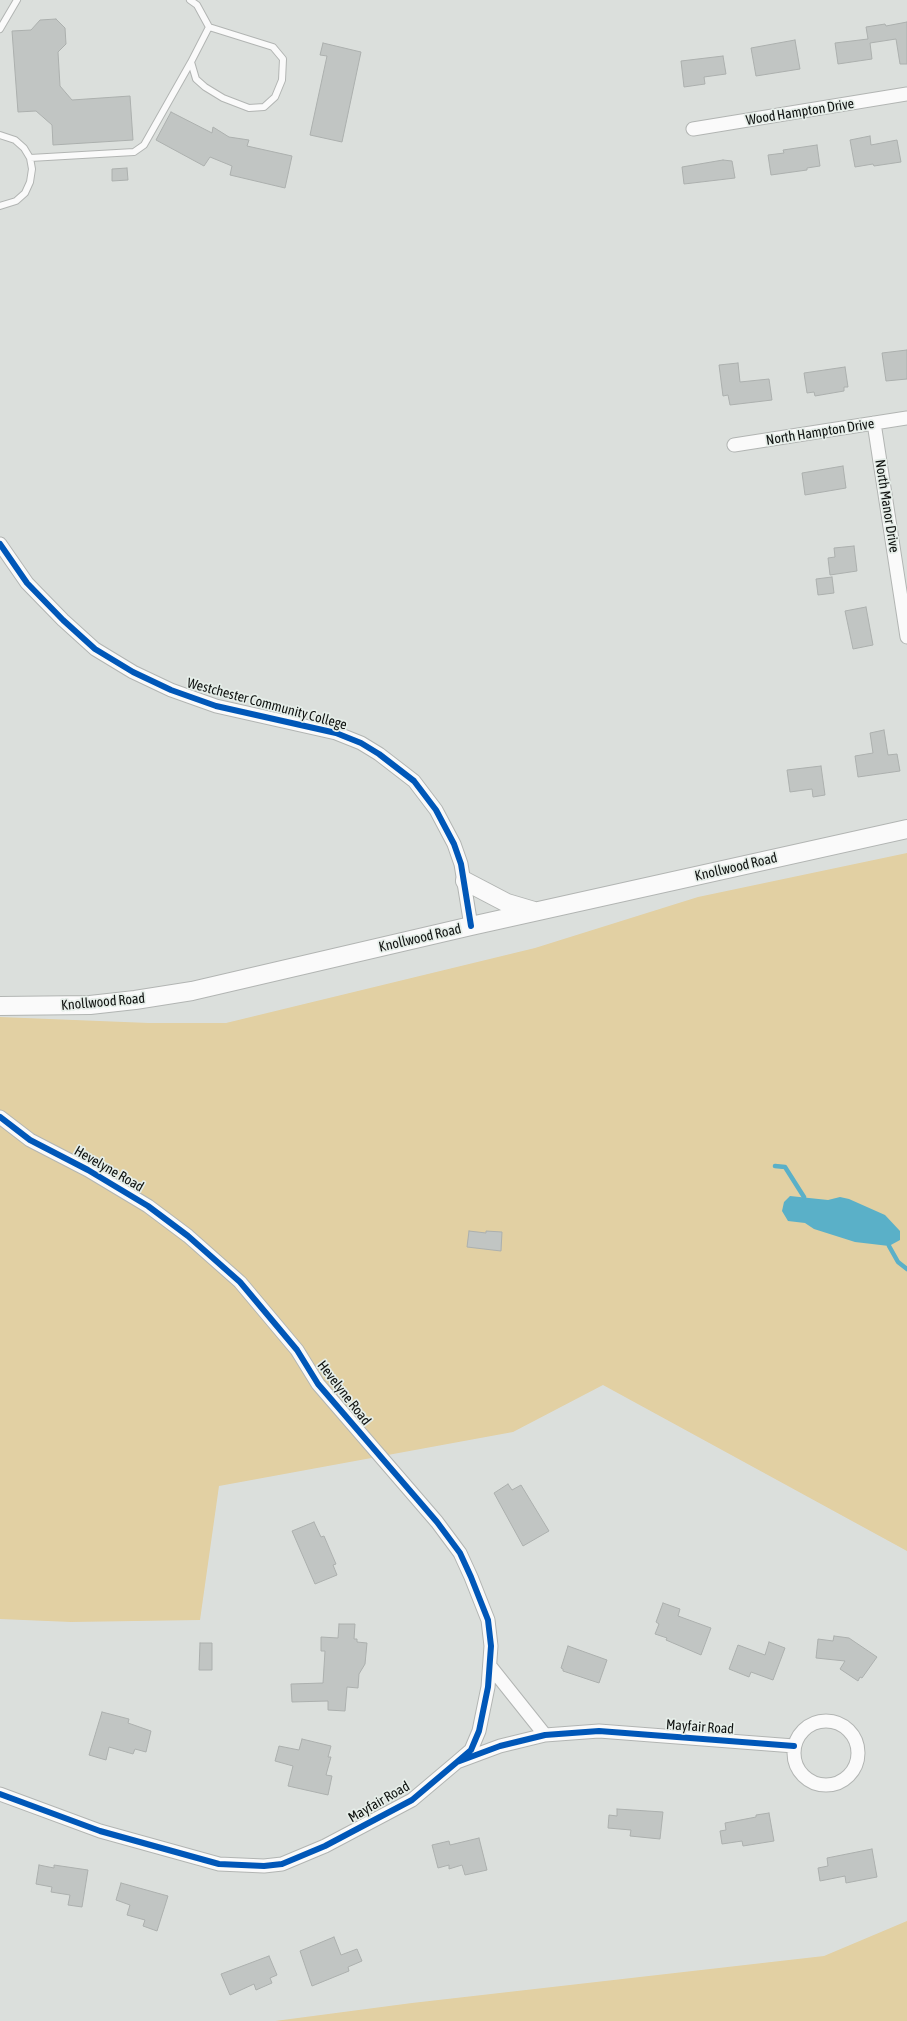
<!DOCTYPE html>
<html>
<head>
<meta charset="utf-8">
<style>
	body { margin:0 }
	canvas { display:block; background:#dbdfdc }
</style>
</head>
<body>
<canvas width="907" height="2021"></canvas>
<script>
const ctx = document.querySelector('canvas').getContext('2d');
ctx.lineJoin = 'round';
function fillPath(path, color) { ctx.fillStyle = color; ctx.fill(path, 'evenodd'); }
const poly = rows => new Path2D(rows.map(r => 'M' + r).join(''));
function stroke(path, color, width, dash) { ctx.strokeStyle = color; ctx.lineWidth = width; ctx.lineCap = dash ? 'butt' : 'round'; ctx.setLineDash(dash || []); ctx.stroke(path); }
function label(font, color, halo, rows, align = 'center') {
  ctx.font = font + ' "Asap Condensed",sans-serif'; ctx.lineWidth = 3.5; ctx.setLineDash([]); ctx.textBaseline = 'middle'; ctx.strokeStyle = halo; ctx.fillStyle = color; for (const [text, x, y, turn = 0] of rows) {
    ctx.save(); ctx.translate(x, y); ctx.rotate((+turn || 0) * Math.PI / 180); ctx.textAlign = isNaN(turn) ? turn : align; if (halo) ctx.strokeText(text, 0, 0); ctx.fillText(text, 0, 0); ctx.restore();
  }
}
const green = poly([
	[907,853,907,1551,603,1385,513,1432,219,1486,200,1620,71,1622,0,1619,0,1017,149,1023,226,1023,535,948,698,897],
	[907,1921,907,2021,275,2021,412,2003,824,1956]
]);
const water = poly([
	[790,1196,828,1200,840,1197,849,1199,885,1215,900,1231,900,1240,889,1246,855,1242,814,1229,805,1223,788,1221,782,1211,784,1202]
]);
const stream = poly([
	[775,1166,785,1167,804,1197],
	[889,1246,898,1262,907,1269]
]);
const building = poly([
	[56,19,65,28,66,44,58,52,60,86,72,100,130,96,133,140,53,145,52,125,36,111,18,112,12,31,31,30,40,20,56,19],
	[907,22,907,64,900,64,896,39,870,43,872,59,838,64,835,43,868,39,866,27,885,24,886,26,907,22],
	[795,40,800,69,756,76,751,48,795,40],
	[323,43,361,52,342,142,310,135,327,56,320,55,323,43],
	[723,56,726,74,704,77,705,84,684,87,681,61,723,56],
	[171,112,212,133,213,127,229,137,249,140,247,146,292,156,285,188,230,175,232,166,210,157,204,166,156,140,171,112],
	[870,136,871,145,897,140,901,162,874,166,873,164,855,167,850,140,870,136],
	[817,145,820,166,807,168,807,170,771,175,768,155,784,153,783,150,817,145],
	[723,160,732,161,735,178,684,184,682,167,723,160],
	[127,168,128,180,112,181,112,169,127,168],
	[907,350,907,379,886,381,882,353,907,350],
	[738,363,740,382,769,379,772,400,730,405,728,395,723,396,719,365,738,363],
	[845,367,848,387,844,387,844,391,815,396,814,392,807,393,804,373,845,367],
	[843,466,846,488,805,495,802,473,843,466],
	[854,546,857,571,830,575,828,558,835,557,834,548,854,546],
	[832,577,834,593,818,595,816,579,832,577],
	[866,607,873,645,853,649,845,611,866,607],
	[884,730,888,755,897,754,900,771,858,777,855,756,873,753,870,733,884,730],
	[821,766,825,795,813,797,812,789,790,792,787,770,821,766],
	[469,1231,486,1233,486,1231,502,1232,501,1251,467,1247,469,1231],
	[508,1484,512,1490,521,1485,549,1531,523,1546,494,1493,508,1484],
	[314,1522,321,1537,324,1536,336,1564,333,1565,337,1575,315,1584,292,1531,314,1522],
	[663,1603,680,1609,678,1616,711,1628,701,1655,666,1640,667,1638,655,1634,659,1624,656,1622,663,1603],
	[339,1624,355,1624,354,1639,357,1639,357,1642,367,1643,365,1664,359,1674,358,1688,347,1687,345,1711,328,1710,328,1701,292,1702,291,1684,323,1683,325,1651,321,1651,321,1637,338,1638,339,1624],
	[834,1636,849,1638,877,1657,862,1678,860,1677,858,1681,840,1669,845,1661,816,1658,818,1639,833,1641,834,1636],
	[769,1642,785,1648,773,1680,751,1672,749,1677,729,1669,738,1645,765,1655,769,1642],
	[200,1643,212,1643,212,1670,199,1670,200,1643],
	[568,1646,607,1660,599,1683,563,1671,563,1669,561,1668,568,1646],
	[102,1712,129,1719,128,1723,151,1731,146,1752,135,1749,133,1754,109,1747,106,1760,89,1755,102,1712],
	[302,1739,331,1746,328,1757,331,1757,326,1775,332,1776,328,1795,288,1786,293,1766,275,1761,279,1746,299,1750,302,1739],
	[617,1809,663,1812,660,1839,630,1836,631,1830,608,1828,609,1815,617,1816,617,1809],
	[769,1813,774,1841,743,1846,742,1841,722,1844,720,1831,726,1830,725,1823,756,1817,756,1815,769,1813],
	[479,1838,487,1870,465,1875,462,1865,449,1869,449,1865,438,1868,432,1845,449,1841,450,1845,479,1838],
	[872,1849,877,1877,846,1883,845,1876,820,1881,818,1868,828,1866,827,1858,872,1849],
	[39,1865,54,1868,54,1865,88,1870,82,1907,68,1905,70,1895,51,1892,52,1887,36,1884,39,1865],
	[121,1883,168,1896,157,1931,143,1926,145,1920,127,1915,130,1905,116,1900,121,1883],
	[334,1937,341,1955,357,1949,362,1961,348,1967,349,1971,312,1986,300,1951,334,1937],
	[269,1956,277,1975,270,1978,272,1983,256,1990,254,1984,230,1995,221,1974,269,1956]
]);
const service = poly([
	[190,0,197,5,209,27,273,47,283,59,282,80,275,97,264,107,249,108,223,98,205,87,196,79,191,62,209,27],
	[0,29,17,0],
	[0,135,15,140,24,148,30,158,32,169,30,182,25,193,16,201,0,206],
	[30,158,134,152,144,145,191,62]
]);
const minor = poly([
	[693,129,907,94],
	[874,423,907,637],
	[734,445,907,418],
	[0,544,27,583,63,620,95,649,133,672,171,690,216,706,336,733,361,743,379,754,414,781,436,810,454,844,461,864,471,926],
	[0,1117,30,1140,88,1170,148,1206,188,1236,240,1282,297,1350,318,1384,437,1522,460,1553,471,1577,488,1620,491,1646,488,1687,479,1731,471,1750,457,1762],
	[490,1666,545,1735],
	'794 1753a32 32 0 1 1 64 0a32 32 0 1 1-64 0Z',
	[0,1794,100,1831,219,1864,264,1866,282,1864,325,1846,412,1800,457,1762,500,1746,545,1735,599,1731,794,1746]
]);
const secondary = poly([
	[465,881,507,903,534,911],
	[0,1006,90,1005,135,1000,192,991,471,926,907,829]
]);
const cycleway = poly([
	[0,544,27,583,63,620,95,649,133,672,171,690,216,706,336,733,361,743,379,754,414,781,436,810,454,844,461,864,471,926],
	[0,1117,30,1140,88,1170,148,1206,188,1236,240,1282,297,1350,318,1384,437,1522,460,1553,471,1577,488,1620,491,1646,488,1687,479,1731,471,1750,457,1762],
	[0,1794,100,1831,219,1864,264,1866,282,1864,325,1846,412,1800,457,1762,500,1746,545,1735,599,1731,794,1746]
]);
const streetNames = [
	["Wood Hampton Drive",800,112,-9],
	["North Hampton Drive",820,432,-9],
	["North Manor Drive",887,506,81],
	["Westchester Community College",267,704,15],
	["Knollwood Road",736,867,-13],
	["Knollwood Road",420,938,-13],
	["Knollwood Road",103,1002,-5],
	["Hevelyne Road",109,1169,30],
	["Hevelyne Road",344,1393,52],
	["Mayfair Road",700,1727,4],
	["Mayfair Road",379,1802,-30]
];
fillPath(green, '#e2d0a3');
fillPath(water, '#5ab0c8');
stroke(stream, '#5ab0c8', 4.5);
fillPath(building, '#c1c5c3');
stroke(building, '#acb0ae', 1);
stroke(service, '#b2b5b3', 8);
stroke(minor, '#b2b5b3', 15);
stroke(secondary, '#b2b5b3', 20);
stroke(service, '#fafafa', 6);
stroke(minor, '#fafafa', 13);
stroke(secondary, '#fafafa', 18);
stroke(cycleway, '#0057b8', 6);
label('14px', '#101311', '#e6eee9', streetNames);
</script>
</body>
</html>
